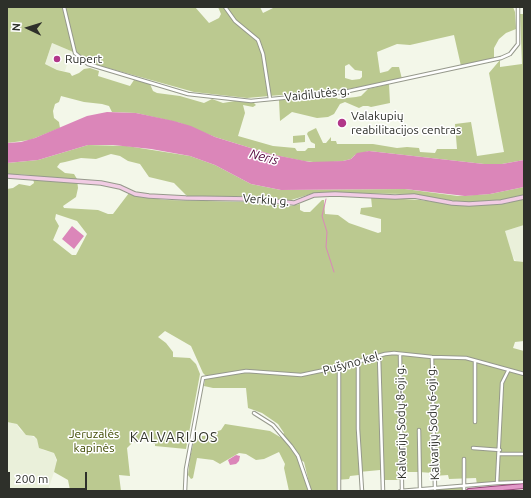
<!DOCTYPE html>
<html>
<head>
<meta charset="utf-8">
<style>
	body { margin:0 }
	#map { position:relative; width:531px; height:498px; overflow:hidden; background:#f3f7e9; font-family:Ubuntu,sans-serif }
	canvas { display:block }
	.frame { position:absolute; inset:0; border:8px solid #2e302a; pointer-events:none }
	.north { position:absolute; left:8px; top:8px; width:40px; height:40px; -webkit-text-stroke:3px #fff; paint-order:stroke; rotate:274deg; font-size:11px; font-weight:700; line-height:16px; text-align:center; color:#2e302a }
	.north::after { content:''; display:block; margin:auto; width:14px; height:18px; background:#2e302a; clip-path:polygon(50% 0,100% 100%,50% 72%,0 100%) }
	.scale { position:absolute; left:8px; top:472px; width:79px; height:18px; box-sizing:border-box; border:2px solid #2e302a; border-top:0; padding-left:5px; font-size:12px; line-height:14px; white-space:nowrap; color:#2e302a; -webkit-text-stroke:3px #fff; paint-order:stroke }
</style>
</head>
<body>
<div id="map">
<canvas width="531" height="498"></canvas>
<div class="frame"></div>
<div class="north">N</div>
<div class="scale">200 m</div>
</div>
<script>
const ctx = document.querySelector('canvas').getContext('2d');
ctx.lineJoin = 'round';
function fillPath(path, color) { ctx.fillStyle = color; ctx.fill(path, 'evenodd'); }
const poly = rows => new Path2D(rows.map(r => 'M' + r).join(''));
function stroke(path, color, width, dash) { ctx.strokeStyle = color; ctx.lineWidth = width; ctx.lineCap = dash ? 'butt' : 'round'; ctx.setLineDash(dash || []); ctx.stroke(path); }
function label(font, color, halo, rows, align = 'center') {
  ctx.font = font + ' Ubuntu,sans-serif'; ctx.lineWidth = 3; ctx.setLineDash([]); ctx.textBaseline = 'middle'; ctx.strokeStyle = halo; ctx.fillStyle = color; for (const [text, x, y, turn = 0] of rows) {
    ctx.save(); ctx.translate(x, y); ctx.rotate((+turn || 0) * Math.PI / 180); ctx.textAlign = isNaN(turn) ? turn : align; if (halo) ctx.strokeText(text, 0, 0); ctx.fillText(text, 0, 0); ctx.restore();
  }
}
const built = poly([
	[52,43,71,51,65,71,57,70,45,64],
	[524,225,524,262,517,262,512,256,505,231],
	[7,422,17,424,20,430,37,439,43,450,54,453,57,463,48,490,7,491]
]);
const green = poly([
	[7,7,195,7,209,23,219,18,221,14,218,7,260,7,263,13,275,7,513,7,515,12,516,29,506,33,499,39,494,48,494,58,461,66,454,35,410,45,397,44,377,52,380,73,388,71,392,67,399,67,402,79,348,89,247,98,194,92,90,63,71,51,52,43,45,64,57,70,70,73,72,76,79,73,84,69,90,68,99,71,98,76,130,86,134,80,142,81,150,84,153,91,157,93,180,96,204,103,212,99,223,103,235,101,253,102,256,105,253,107,243,105,245,113,238,136,273,146,295,148,297,151,305,151,308,148,315,148,315,144,311,142,307,134,308,132,316,128,323,143,326,143,331,137,331,141,336,141,337,144,373,144,397,148,407,147,419,148,420,152,435,153,437,149,457,149,455,124,471,122,477,156,504,152,489,73,500,60,500,67,522,64,520,14,524,14,524,160,502,164,484,164,369,151,355,155,351,159,343,161,323,163,303,161,270,154,215,137,180,123,136,113,112,112,109,106,102,104,84,102,61,96,59,102,55,104,53,111,54,118,59,122,60,128,30,140,7,143],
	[349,64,355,70,362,71,362,77,360,79,352,80,345,78,345,66],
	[389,84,390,103,371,107,368,106,363,106,359,108,345,102,340,104,334,114,328,117,317,118,292,112,280,121,279,100,335,96,338,99,356,97,361,96,368,89],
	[305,135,305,142,293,143,293,136],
	[88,145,127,146,190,156,215,165,251,184,281,190,405,189,458,196,490,194,524,187,524,196,495,202,467,203,410,194,314,193,288,201,246,196,188,197,174,183,149,177,140,164,128,161,120,156,111,154,96,159,81,158,65,162,60,163,57,167,65,173,74,174,77,179,78,188,76,197,63,206,64,208,98,210,108,214,113,214,129,193,140,197,167,200,247,202,290,206,300,204,300,210,304,212,310,212,322,200,324,200,325,214,338,215,349,223,378,233,381,232,381,219,360,214,361,208,372,207,371,197,420,200,466,206,503,204,524,199,524,225,505,231,514,261,524,262,524,341,515,342,513,348,524,351,524,480,477,485,476,478,449,479,448,475,434,476,433,473,419,472,403,472,403,480,381,480,380,470,359,472,359,475,350,476,349,479,337,480,337,491,311,491,304,462,301,460,299,462,308,491,289,491,284,468,285,464,279,452,264,459,256,460,246,454,239,453,220,464,213,460,197,458,193,478,191,479,188,475,190,458,194,440,197,436,204,436,221,430,225,424,270,431,280,437,284,433,278,424,262,413,248,408,246,388,213,388,204,386,205,380,207,377,203,373,191,346,165,331,158,337,166,343,173,352,173,357,190,358,196,364,200,374,186,449,155,446,155,444,141,439,135,443,134,441,127,448,130,476,119,475,121,491,70,490,68,480,54,472,57,460,54,453,39,448,37,439,34,436,26,435,17,424,7,422,7,189,13,188,19,184,30,186,34,183,33,178,30,175,7,174,7,163,38,160],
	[56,214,77,221,87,234,76,255,72,255,53,240,59,226,55,219],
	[462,487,463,490,426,491,427,490]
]);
const water = poly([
	[107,112,136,113,174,121,191,126,215,137,270,154,310,162,343,161,351,159,357,153,369,151,484,164,502,164,524,160,524,187,490,194,465,196,405,189,281,190,251,184,215,165,190,156,151,149,113,145,88,145,38,160,7,163,7,143,21,142,35,138,87,116],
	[72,226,84,236,74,249,62,239],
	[236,455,240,456,239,461,236,464,230,465,228,460]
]);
const stream = poly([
	[326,199,322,216,327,232,326,247,334,272]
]);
const street = poly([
	[64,7,75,53,88,64,188,94,251,101,344,92,501,58,510,54,518,44,518,7],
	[225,7,235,21,258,40,263,54,270,99],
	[400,354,402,490],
	[379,356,383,491],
	[432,357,435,489],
	[358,361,358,429,362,491],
	[508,371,502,383,497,483,524,482],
	[254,413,273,425,291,446,298,456,310,491],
	[475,422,475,362],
	[419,430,420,489],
	[473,448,500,450],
	[499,454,524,454],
	[464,459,464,491],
	[185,491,186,469,203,378,246,371,301,375,339,367,385,354,394,353,432,357,466,358,524,374],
	[339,491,339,367],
	[400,491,497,483]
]);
const secondary = poly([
	[7,176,101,183,120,187,135,194,149,196,186,198,251,199,294,203,314,195,335,194,395,197,414,196,452,203,469,204,501,202,524,197]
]);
const primary = poly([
	[469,491,524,486]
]);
const markers = [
	[57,59,4,"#b13789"],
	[342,123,5,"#b13789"]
];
const poiNames = [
	["Rupert",65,59],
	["Valakupių",351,116],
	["reabilitacijos centras",351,130]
];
const streetNames = [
	["Vaidilutės g.",317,94,-6],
	["Verkių g.",266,200,4],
	["Pušyno kel.",352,363,-15],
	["Kalvarijų Sodų 8-oji g.",401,422,-91],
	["Kalvarijų Sodų 6-oji g.",433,423,-92]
];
const parkNames = [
	["Jeruzalės",94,434],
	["kapinės",94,448]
];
const waterNames = [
	["Neris",264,157,15]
];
const quarterNames = [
	["KALVARIJOS",174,437]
];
fillPath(built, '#eaf0da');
fillPath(green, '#bbc990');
fillPath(water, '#db86b9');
stroke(stream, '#db86b9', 1);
stroke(street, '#96998c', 4.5);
stroke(secondary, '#96998c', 5.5);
stroke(primary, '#974779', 6);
stroke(street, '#fff', 2.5);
stroke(secondary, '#f1cce4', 3.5);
stroke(primary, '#e298c8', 4);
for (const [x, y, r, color] of markers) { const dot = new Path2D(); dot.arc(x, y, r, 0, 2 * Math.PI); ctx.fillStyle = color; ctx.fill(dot); stroke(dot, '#fff', 1.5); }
label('12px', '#2e302a', '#fff', poiNames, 'left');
label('12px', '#2e302a', '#fff', streetNames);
label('12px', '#3f4a00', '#fff', parkNames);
label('italic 13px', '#53063d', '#fff', waterNames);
ctx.letterSpacing = '1px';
label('14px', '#313429', '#fff', quarterNames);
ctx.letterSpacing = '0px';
</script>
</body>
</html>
